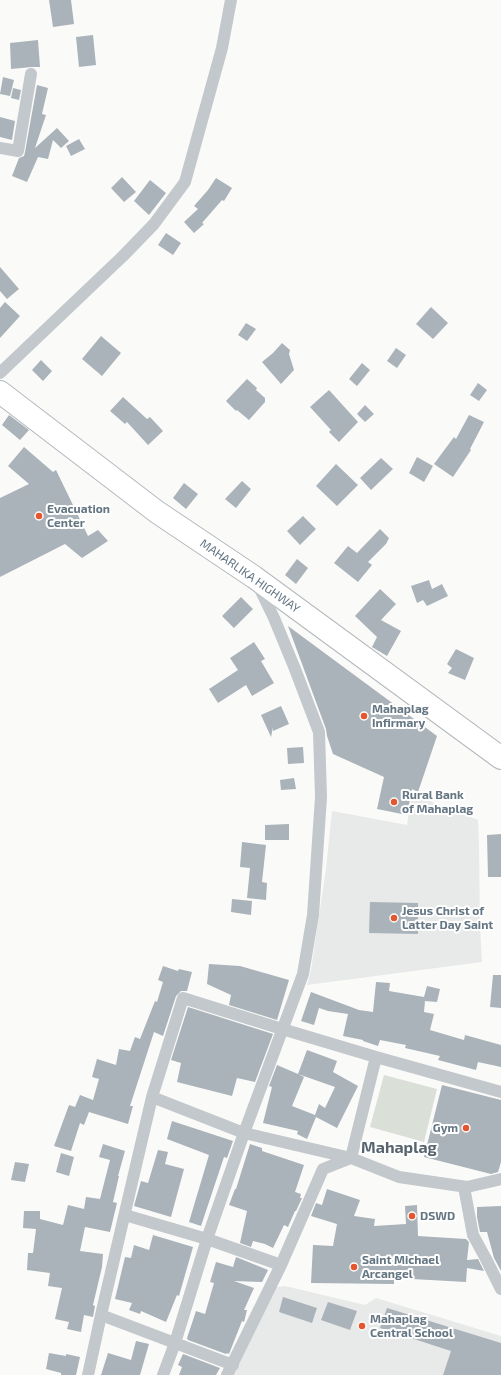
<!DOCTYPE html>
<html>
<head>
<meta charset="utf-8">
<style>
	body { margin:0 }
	canvas { display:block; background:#fafaf8 }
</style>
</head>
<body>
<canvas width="501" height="1375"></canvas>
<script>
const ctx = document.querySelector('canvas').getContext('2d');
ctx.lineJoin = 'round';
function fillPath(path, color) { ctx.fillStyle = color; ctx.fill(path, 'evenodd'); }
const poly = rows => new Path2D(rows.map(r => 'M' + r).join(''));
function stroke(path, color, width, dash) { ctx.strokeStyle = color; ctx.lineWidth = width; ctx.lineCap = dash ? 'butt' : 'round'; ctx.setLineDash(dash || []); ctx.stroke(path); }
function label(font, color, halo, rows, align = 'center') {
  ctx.font = font + ' "Exo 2",sans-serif'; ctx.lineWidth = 4; ctx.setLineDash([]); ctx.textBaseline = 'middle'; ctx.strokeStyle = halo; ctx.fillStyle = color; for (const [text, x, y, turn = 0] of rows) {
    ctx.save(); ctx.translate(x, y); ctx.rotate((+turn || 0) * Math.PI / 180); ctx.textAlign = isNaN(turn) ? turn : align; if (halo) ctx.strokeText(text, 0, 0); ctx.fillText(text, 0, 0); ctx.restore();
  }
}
const built = poly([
	[412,794,478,820,479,846,480,927,482,962,307,985,311,970,326,869,332,811,407,825],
	[285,1286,365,1305,376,1298,501,1336,501,1375,229,1375,276,1287]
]);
const green = poly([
	[384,1075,437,1089,424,1142,370,1127]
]);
const building = poly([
	[49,0,71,0,74,24,53,27],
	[93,35,96,65,79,67,76,37],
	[38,40,40,67,32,67,11,69,10,43],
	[3,77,14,80,10,96,0,94],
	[37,85,48,88,42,114,46,115,35,148,57,128,69,141,61,148,53,140,48,159,38,157,27,182,12,176,19,158,24,156,25,152],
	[13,88,21,90,19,100,11,98],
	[0,117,15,121,12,140,0,137],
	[79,139,85,149,71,156,66,146],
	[122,177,136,192,124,202,111,188],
	[216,178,232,188,224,201,222,200,202,223,204,224,194,233,184,222,198,209,194,206,208,190],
	[150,180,166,193,149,215,134,201],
	[166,233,181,243,173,255,158,245],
	[0,267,19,289,7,299,0,291],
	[5,302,20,316,0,338,0,308],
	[431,307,448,323,433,339,416,324],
	[246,323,256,329,247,341,238,335],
	[101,336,121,353,102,376,82,359],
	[282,343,290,350,289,354,294,370,281,384,262,362,273,353],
	[396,348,406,355,397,368,387,361],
	[41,360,52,371,43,381,32,370],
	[362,363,370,370,357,386,349,379],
	[247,379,257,388,256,390,265,398,265,402,249,420,237,410,236,411,226,401],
	[478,383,487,390,479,401,470,395],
	[329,390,358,422,339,442,329,432,331,430,310,407],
	[123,397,147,419,150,417,163,431,148,445,127,422,125,424,110,411],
	[365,405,374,414,365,422,357,414],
	[9,415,29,430,20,440,2,425],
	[469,415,484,422,470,449,471,450,453,477,434,464,454,437,456,439],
	[24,447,53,472,56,470,88,536,98,530,108,541,82,558,65,544,0,577,0,498,29,484,8,466],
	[417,457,433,466,424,482,409,473],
	[381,458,393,469,371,490,360,478],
	[336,464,358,485,337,506,316,486],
	[242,481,251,489,236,508,225,499],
	[184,483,198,494,186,509,173,498],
	[303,516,316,529,300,545,287,531],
	[380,529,389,538,386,544,368,562,372,565,358,582,334,563,348,546,357,553],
	[297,559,308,568,296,584,285,575],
	[429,580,432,589,442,584,448,596,427,606,423,600,417,603,411,586],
	[380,589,396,604,381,620,401,631,387,656,372,647,377,637,355,616],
	[241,597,253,609,234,628,222,616],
	[288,626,437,736,418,792,412,789,407,815,377,809,384,777,333,754,327,736,326,729],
	[254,642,265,659,261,661,274,683,252,696,246,685,218,703,209,689,238,670,230,658],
	[456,649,474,658,465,680,448,673,452,668,447,664],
	[281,706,289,724,273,731,273,727,271,737,261,715],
	[303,747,304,763,288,764,287,748],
	[294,778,296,789,281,790,280,780],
	[289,824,289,840,265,840,265,825],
	[501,834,501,877,488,877,487,835],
	[242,842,266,845,262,882,267,883,266,900,247,898,250,868,240,867],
	[232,899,252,901,251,915,231,912],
	[370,902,418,903,418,934,369,933],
	[209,964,240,966,289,980,277,1020,229,1005,231,995,207,984],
	[163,966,178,971,179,969,192,972,187,991,181,991,176,996,163,1036,154,1032,130,1106,133,1106,128,1124,89,1112,84,1125,80,1123,71,1151,54,1146,69,1105,75,1107,80,1095,93,1100,99,1079,92,1077,97,1059,116,1065,119,1049,130,1051,135,1037,140,1039,155,1001,157,1002,163,982,158,980],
	[493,975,501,975,501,1008,490,1007],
	[376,982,390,983,389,991,424,997,427,986,440,989,437,1002,425,1001,424,1012,434,1014,430,1030,464,1040,465,1035,501,1045,501,1067,478,1062,476,1070,438,1060,440,1056,405,1048,406,1045,380,1040,378,1046,363,1041,363,1040,343,1036,348,1014,328,1011,319,1008,314,1025,301,1021,311,992,359,1010,373,1012],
	[188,1007,273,1034,255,1082,237,1078,232,1096,177,1082,181,1063,171,1060],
	[307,1050,337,1061,333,1072,358,1086,337,1128,316,1117,307,1139,297,1134,298,1131,263,1123,272,1087,269,1086,277,1065,298,1074],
	[298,1074,335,1087,325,1108,319,1104,315,1115,292,1106,304,1077],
	[442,1085,501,1100,501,1162,498,1172,491,1174,424,1157],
	[172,1121,233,1141,227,1158,224,1157,201,1226,189,1222,209,1155,167,1139],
	[103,1144,125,1151,118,1176,119,1176,113,1202,117,1203,110,1232,85,1227,80,1251,103,1254,102,1267,93,1305,95,1306,93,1317,84,1315,81,1332,67,1329,69,1322,55,1319,62,1288,48,1286,50,1273,27,1270,28,1253,33,1253,36,1229,23,1228,24,1211,40,1211,40,1219,63,1225,68,1205,84,1209,86,1197,100,1199,110,1160,99,1157],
	[250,1144,262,1148,262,1151,304,1165,295,1192,301,1194,300,1198,302,1198,296,1211,295,1211,288,1227,284,1225,273,1248,265,1244,253,1241,251,1247,240,1243,247,1211,229,1205,235,1189,236,1189],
	[158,1150,168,1152,165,1164,184,1169,171,1217,134,1206,141,1181,148,1183],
	[61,1153,74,1157,69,1176,56,1172],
	[15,1162,29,1164,25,1182,11,1180],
	[327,1189,360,1200,354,1216,375,1219,374,1226,406,1224,405,1206,417,1205,418,1236,466,1239,469,1242,467,1260,478,1259,484,1271,467,1268,466,1282,394,1278,394,1284,311,1283,313,1245,333,1246,337,1224,311,1216,316,1203,322,1205],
	[501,1206,501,1271,494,1258,487,1232,480,1232,477,1217,477,1207],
	[153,1235,193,1247,179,1296,177,1295,166,1322,141,1311,140,1314,129,1310,132,1303,115,1299,125,1257,131,1258,134,1245,149,1250],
	[236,1257,268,1270,262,1282,234,1281,254,1288,244,1310,247,1310,244,1322,242,1321,229,1354,227,1353,226,1354,188,1340,187,1338,196,1311,205,1314,214,1283,210,1282,216,1262,233,1267],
	[283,1297,317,1308,312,1323,279,1312],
	[328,1302,357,1311,350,1330,321,1320],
	[387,1308,501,1343,501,1375,443,1375,451,1351,380,1328],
	[136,1341,149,1344,140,1375,101,1375,108,1353,131,1360],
	[49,1353,66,1356,66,1354,80,1357,76,1375,61,1375,61,1373,46,1369],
	[183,1354,220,1368,216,1375,179,1375,182,1367,178,1365]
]);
const street = poly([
	[0,148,18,151,31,74],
	[0,373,123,256,154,224,185,182,222,48,231,0],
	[257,583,274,618,295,669,319,732,321,797,313,915,303,974,244,1133,351,1158,399,1177,467,1187,501,1179],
	[152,1097,244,1133,207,1239,175,1343,163,1375],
	[464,1187,473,1235,486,1259,501,1289],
	[125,1215,207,1239,281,1265],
	[101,1315,233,1365],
	[88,1375,101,1315,152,1097,183,998,282,1029,376,1057,501,1092],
	[227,1375,281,1265,323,1169,351,1158,376,1057]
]);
const highway = poly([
	[0,392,157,512,254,577,501,758]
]);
const markers = [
	[39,516,4,"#e4572e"],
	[364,716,4,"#e4572e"],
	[394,802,4,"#e4572e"],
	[394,918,4,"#e4572e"],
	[466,1128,4,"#e4572e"],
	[412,1216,4,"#e4572e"],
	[354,1267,4,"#e4572e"],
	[362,1326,4,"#e4572e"]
];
const poiNames = [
	["Evacuation",47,509],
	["Center",47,523],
	["Mahaplag",372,709],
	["Infirmary",372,723],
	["Rural Bank",402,795],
	["of Mahaplag",402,809],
	["Jesus Christ of",402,911],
	["Latter Day Saint",402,925],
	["Gym",458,1128,"right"],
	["DSWD",420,1216],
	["Saint Michael",362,1260],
	["Arcangel",362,1274],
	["Mahaplag",370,1319],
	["Central School",370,1333]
];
const streetNames = [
	["MAHARLIKA HIGHWAY",250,576,35]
];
const districtNames = [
	["Mahaplag",399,1148]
];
fillPath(built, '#e8e9e9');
fillPath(green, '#dadfd7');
fillPath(building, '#aab3b9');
stroke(highway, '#b4b9bd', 24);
stroke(street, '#c3c8cc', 12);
stroke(highway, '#fff', 22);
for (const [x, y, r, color] of markers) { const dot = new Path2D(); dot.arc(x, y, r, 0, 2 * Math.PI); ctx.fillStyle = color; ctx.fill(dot); stroke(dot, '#fff', 1.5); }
label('bold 12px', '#657683', '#fff', poiNames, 'left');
label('12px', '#657683', '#fff', streetNames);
label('bold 16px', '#57646e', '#fff', districtNames);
</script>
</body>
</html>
